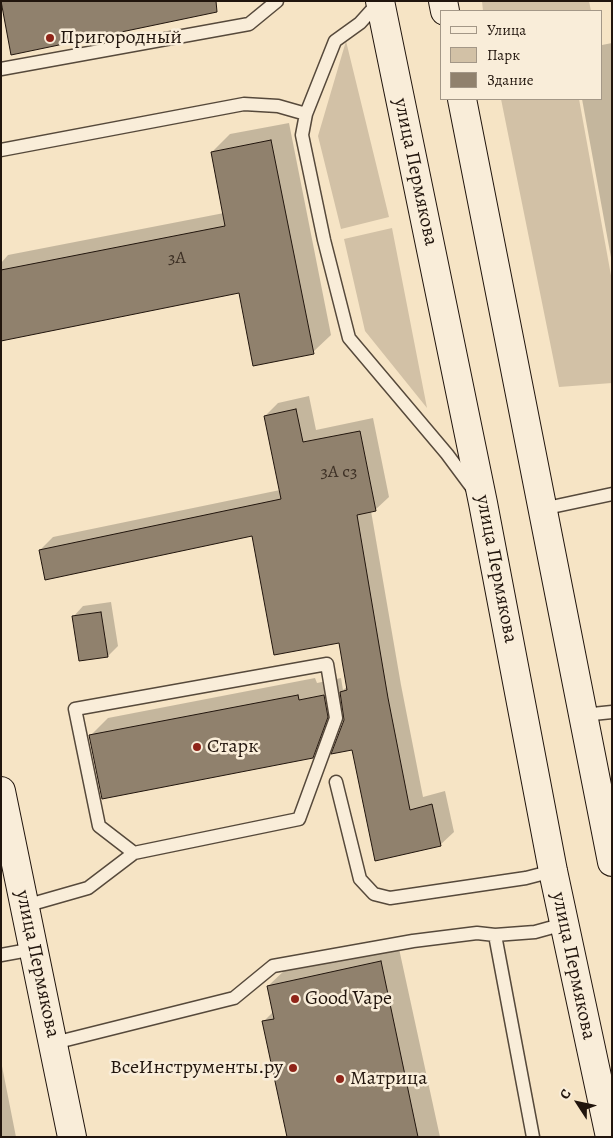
<!DOCTYPE html>
<html>
<head>
<meta charset="utf-8">
<style>
	body { margin:0 }
	#map { position:relative; width:613px; height:1138px; overflow:hidden; background:#f6e4c5; font-family:Alegreya,serif }
	canvas { display:block }
	.frame { position:absolute; inset:0; border:2px solid #21150d; pointer-events:none }
	.legend { position:absolute; left:440px; top:10px; width:162px; height:90px; box-sizing:border-box; background:#f9edd9; border:1px solid #a39787; margin:0; padding:6px 9px; list-style:none; font-size:15px; color:#21150d }
	.legend li { display:flex; align-items:center; gap:10px; height:25px }
	.legend b { width:25px; border:1px solid #a39787 }
	.north { position:absolute; left:553px; top:1078px; width:50px; height:50px; -webkit-text-stroke:4px #f9edd9; paint-order:stroke; rotate:305deg; font-size:14px; font-weight:700; line-height:20px; text-align:center; color:#21150d }
	.north::after { content:''; display:block; margin:auto; width:18px; height:22px; background:#21150d; clip-path:polygon(50% 0,100% 100%,50% 72%,0 100%) }
</style>
</head>
<body>
<div id="map">
<canvas width="613" height="1138"></canvas>
<div class="frame"></div>
<ul class="legend">
<li><b style="height:6px;background:#f9edd9"></b>Улица</li>
<li><b style="height:14px;background:#d2c1a6"></b>Парк</li>
<li><b style="height:14px;background:#90816d"></b>Здание</li>
</ul>
<div class="north">С</div>
</div>
<script>
const ctx = document.querySelector('canvas').getContext('2d');
ctx.lineJoin = 'round';
function fillPath(path, color) { ctx.fillStyle = color; ctx.fill(path, 'evenodd'); }
const poly = rows => new Path2D(rows.map(r => 'M' + r).join(''));
function stroke(path, color, width, dash) { ctx.strokeStyle = color; ctx.lineWidth = width; ctx.lineCap = dash ? 'butt' : 'round'; ctx.setLineDash(dash || []); ctx.stroke(path); }
function label(font, color, halo, rows, align = 'center') {
  ctx.font = font + ' Alegreya,serif'; ctx.lineWidth = 5; ctx.setLineDash([]); ctx.textBaseline = 'middle'; ctx.strokeStyle = halo; ctx.fillStyle = color; for (const [text, x, y, turn = 0] of rows) {
    ctx.save(); ctx.translate(x, y); ctx.rotate((+turn || 0) * Math.PI / 180); ctx.textAlign = isNaN(turn) ? turn : align; if (halo) ctx.strokeText(text, 0, 0); ctx.fillText(text, 0, 0); ctx.restore();
  }
}
const green = poly([
	[482,1,589,1,591,11,483,11],
	[346,41,389,217,341,229,318,136],
	[501,99,579,99,612,281,612,383,559,387],
	[392,228,427,408,365,331,344,239]
]);
const shadow = poly([
	[612,43,612,263,582,99,602,99,602,45],
	[289,123,331,335,313,352,240,292,1,326,1,263,8,255,224,213,212,152,230,134],
	[309,396,316,430,373,418,389,497,375,510,371,511,401,685,423,797,445,791,454,832,440,845,353,749,343,704,330,738,312,756,90,736,108,718,315,678,317,683,341,678,343,690,348,686,340,641,253,535,40,550,53,537,280,490,265,416,278,403],
	[111,602,118,646,108,656,80,660,73,617,83,606],
	[398,944,440,1137,288,1137,264,1021,273,1012,268,986,286,969],
	[1,1061,16,1137,1,1137]
]);
const building = poly([
	[1,1,216,1,217,12,11,55,1,1],
	[271,140,314,354,253,366,239,293,1,341,1,270,225,226,211,152,271,140],
	[296,409,303,442,360,431,376,511,357,515,388,698,410,810,432,804,441,846,375,861,352,750,331,754,344,720,340,692,347,690,339,643,274,655,252,536,45,580,39,550,281,499,264,416,296,409],
	[101,612,108,657,79,661,72,616,101,612],
	[298,695,299,700,324,695,328,717,313,758,102,799,89,735,298,695],
	[381,961,418,1137,287,1137,262,1021,274,1019,267,986,381,961]
]);
const lane = poly([
	[1,69,249,24,277,1],
	[306,114,302,135,324,240,349,338,447,454,473,489],
	[1,150,244,104,278,106,306,114,335,41,360,23,379,2],
	[542,509,612,494],
	[583,715,612,712],
	[336,782,360,879,374,894,390,898,526,878,553,871],
	[25,906,88,888,134,853,299,819,336,718,327,664,75,709,99,826,134,853],
	[1,955,34,949],
	[54,1043,234,998,273,966,413,941,477,933,495,935],
	[533,1137,495,935,535,932,564,924]
]);
const secondary = poly([
	[380,1,483,503,553,871,610,1137],
	[443,1,445,11],
	[462,99,612,862],
	[1,791,72,1137]
]);
const markers = [
	[50,38,5,"#8f2418"],
	[197,747,5,"#8f2418"],
	[295,999,5,"#8f2418"],
	[293,1068,5,"#8f2418"],
	[340,1079,5,"#8f2418"]
];
const numberNames = [
	["3А",177,259],
	["3А с3",339,473]
];
const poiNames = [
	["Пригородный",60,38],
	["Старк",207,747],
	["Good Vape",305,999],
	["ВсеИнструменты.ру",283,1068,"right"],
	["Матрица",350,1079]
];
const streetNames = [
	["улица Пермякова",415,172,78],
	["улица Пермякова",496,569,79],
	["улица Пермякова",37,964,78],
	["улица Пермякова",573,966,78]
];
fillPath(green, '#d2c1a6');
fillPath(shadow, '#0003');
fillPath(building, '#90816d');
stroke(building, '#21150d', 1);
stroke(lane, '#56493b', 15);
stroke(secondary, '#21150d', 30);
stroke(lane, '#f9edd9', 12);
stroke(secondary, '#f9edd9', 28);
for (const [x, y, r, color] of markers) { const dot = new Path2D(); dot.arc(x, y, r, 0, 2 * Math.PI); ctx.fillStyle = color; ctx.fill(dot); stroke(dot, '#f9edd9', 2); }
label('18px', '#3d3025', null, numberNames);
label('20px', '#21150d', '#f9edd9', poiNames, 'left');
label('20px', '#21150d', '#f9edd9', streetNames);
</script>
</body>
</html>
